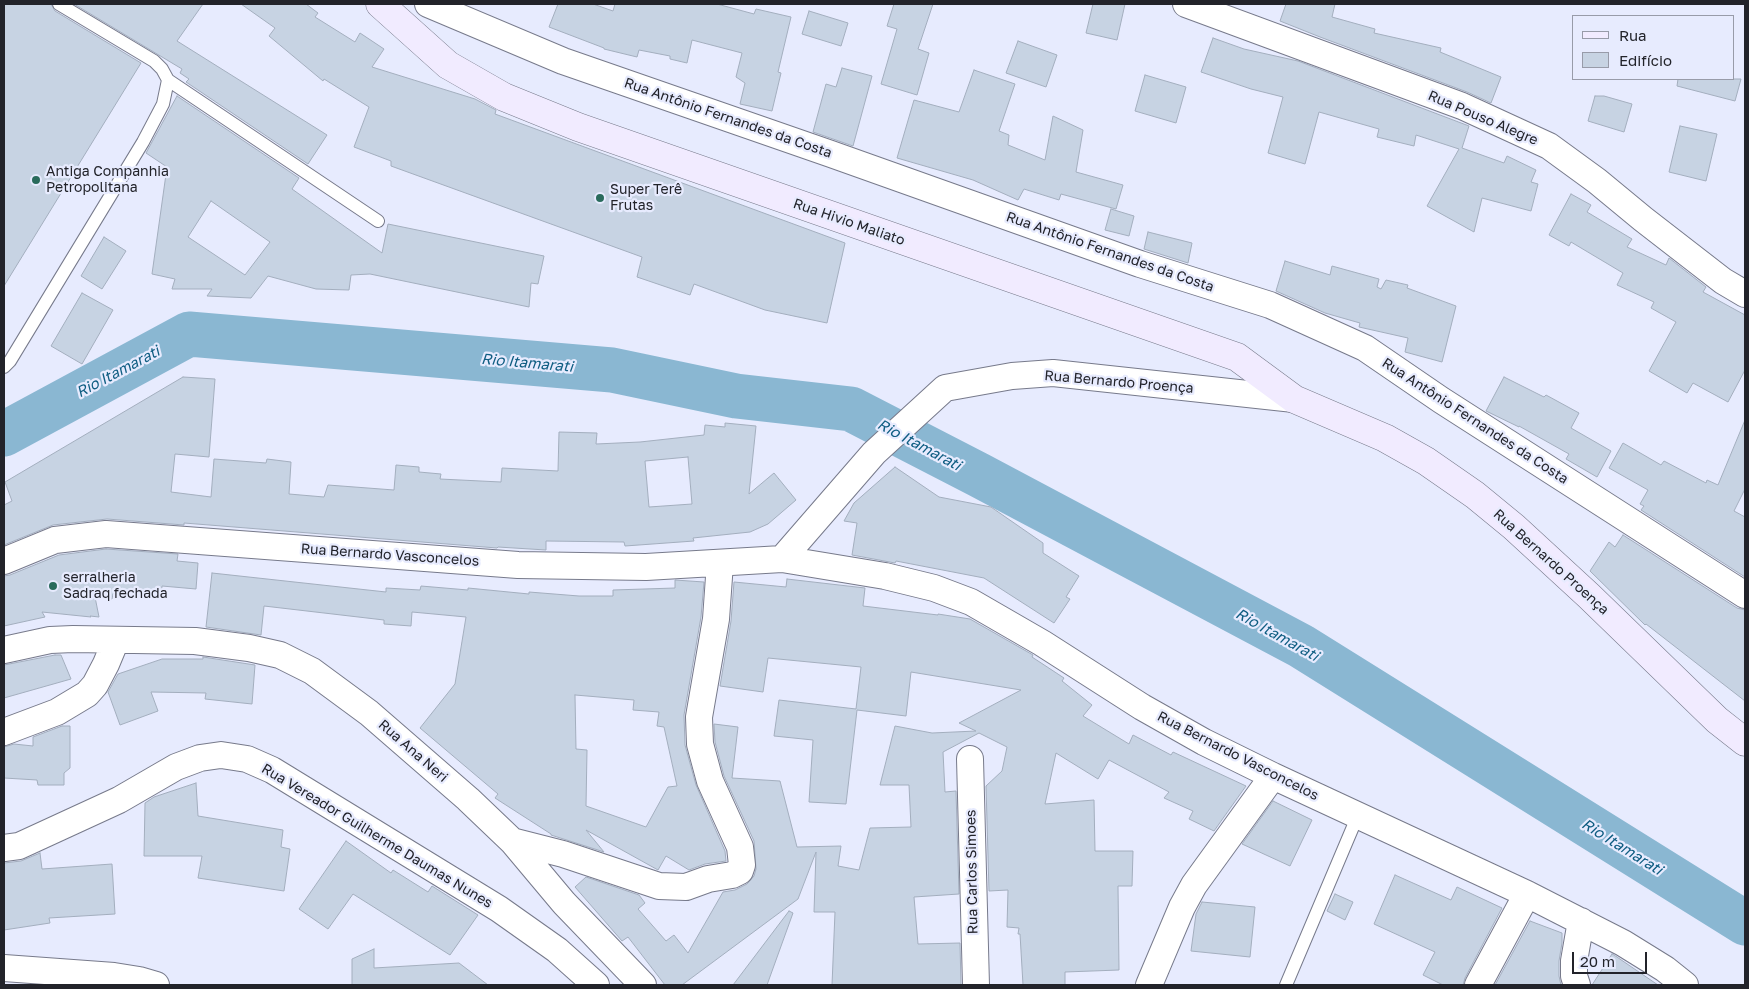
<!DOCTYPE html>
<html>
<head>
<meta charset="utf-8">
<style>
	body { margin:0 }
	#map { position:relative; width:1749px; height:989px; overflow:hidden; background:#e7ebfe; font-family:"Golos Text",sans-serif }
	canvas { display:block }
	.frame { position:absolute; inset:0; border:5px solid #22232a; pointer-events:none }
	.legend { position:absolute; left:1572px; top:15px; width:162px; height:65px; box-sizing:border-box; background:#e7ebfe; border:1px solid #989ba9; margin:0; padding:6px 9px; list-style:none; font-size:15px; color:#22232a }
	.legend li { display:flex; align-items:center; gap:10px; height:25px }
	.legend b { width:25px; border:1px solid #989ba9 }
	.scale { position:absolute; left:1572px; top:952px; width:75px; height:22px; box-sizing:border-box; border:2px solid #22232a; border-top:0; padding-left:6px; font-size:15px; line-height:18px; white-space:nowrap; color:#22232a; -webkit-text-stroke:4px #e7ebfe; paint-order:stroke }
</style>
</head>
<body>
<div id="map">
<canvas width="1749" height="989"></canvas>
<div class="frame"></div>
<ul class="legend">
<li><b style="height:6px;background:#f1ebff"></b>Rua</li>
<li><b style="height:14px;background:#c7d3e3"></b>Edifício</li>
</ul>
<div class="scale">20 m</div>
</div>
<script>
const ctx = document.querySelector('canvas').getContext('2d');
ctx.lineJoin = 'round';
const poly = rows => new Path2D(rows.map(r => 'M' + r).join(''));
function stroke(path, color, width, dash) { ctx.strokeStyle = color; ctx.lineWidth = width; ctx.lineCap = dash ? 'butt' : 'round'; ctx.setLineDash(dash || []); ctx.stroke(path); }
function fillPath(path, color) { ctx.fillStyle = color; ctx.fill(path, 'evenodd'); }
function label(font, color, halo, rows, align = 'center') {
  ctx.font = font + ' "Golos Text",sans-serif'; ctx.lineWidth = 4.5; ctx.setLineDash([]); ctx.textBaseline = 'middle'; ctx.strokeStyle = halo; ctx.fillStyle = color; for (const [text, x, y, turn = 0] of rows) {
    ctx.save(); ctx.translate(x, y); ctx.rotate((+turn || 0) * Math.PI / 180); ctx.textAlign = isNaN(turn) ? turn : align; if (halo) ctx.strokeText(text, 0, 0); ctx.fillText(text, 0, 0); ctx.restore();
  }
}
const river = poly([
	[4,434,189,334,612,370,736,396,851,409,979,475,1301,646,1745,923]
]);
const building = poly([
	[4,4,51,4,55,11,141,63,4,286,4,4],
	[74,4,203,4,177,41,327,135,308,164,186,82,189,79,180,73,182,69,74,4],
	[241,4,306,4,318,13,315,17,355,42,360,33,384,49,372,67,475,99,496,110,495,114,845,243,827,323,765,310,694,284,690,295,637,277,642,257,391,166,391,161,354,147,369,107,324,79,323,81,269,36,275,28,241,4],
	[558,4,593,4,613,11,615,4,717,4,754,14,756,9,791,17,778,72,781,73,772,111,740,104,745,83,736,77,742,53,692,40,687,63,670,59,670,56,639,50,637,57,604,49,604,48,549,27,558,4],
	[894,4,933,4,918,49,929,53,917,95,881,84,897,29,887,26,894,4],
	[1093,4,1125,4,1117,40,1086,33,1093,4],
	[1286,4,1335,4,1332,17,1375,29,1374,33,1441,48,1440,52,1501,77,1491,103,1467,92,1320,37,1280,21,1286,4],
	[809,11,848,23,841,46,802,34,809,11],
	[1213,38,1244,49,1298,61,1469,126,1462,148,1504,163,1507,156,1536,170,1531,182,1538,184,1531,211,1482,198,1474,232,1427,206,1459,149,1416,135,1414,146,1377,137,1379,129,1319,112,1305,164,1268,153,1283,97,1251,89,1201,72,1213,38],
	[1018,41,1057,55,1046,87,1006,73,1018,41],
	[842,68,872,76,853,146,813,132,826,84,836,87,842,68],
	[974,70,1015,84,999,131,1009,135,1008,145,1045,160,1053,116,1083,130,1076,172,1123,185,1116,209,1061,194,1059,200,1024,189,1018,200,973,180,897,158,914,100,959,112,974,70],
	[1145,75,1186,87,1176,123,1135,111,1145,75],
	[1678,79,1741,79,1735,101,1677,86,1678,79],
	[177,96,299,178,292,189,382,253,388,224,544,256,538,284,531,283,529,307,370,274,351,275,349,290,316,289,268,276,251,298,207,296,212,289,172,289,175,279,152,274,167,167,146,153,177,96],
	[211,201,270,242,245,275,188,237,211,201],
	[1595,96,1604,96,1632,104,1624,132,1588,121,1595,96],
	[1680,126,1717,134,1706,181,1669,172,1680,126],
	[1571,194,1591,205,1587,212,1632,239,1627,247,1666,265,1669,258,1706,287,1703,292,1745,315,1745,370,1728,402,1693,383,1687,393,1649,371,1676,322,1651,308,1654,302,1617,285,1623,273,1571,242,1569,246,1549,235,1571,194],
	[1111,209,1134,216,1129,236,1105,230,1111,209],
	[1148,232,1192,243,1188,263,1144,249,1148,232],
	[104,237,126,251,102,289,81,276,104,237],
	[1285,261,1330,275,1332,266,1379,279,1377,287,1381,289,1386,280,1408,285,1407,288,1456,306,1442,362,1405,352,1408,338,1359,327,1360,323,1325,313,1276,291,1285,261],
	[82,293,113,310,82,364,51,346,82,293],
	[183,377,215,379,209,457,175,454,171,492,211,497,214,459,266,463,267,459,291,462,289,494,324,497,328,485,394,490,396,465,419,467,419,472,441,474,440,479,501,482,502,468,558,471,559,432,597,433,596,444,640,442,704,435,705,425,725,427,725,423,756,426,749,494,774,473,796,500,768,524,750,532,693,538,694,541,625,546,624,542,546,541,546,550,498,547,497,548,184,523,184,525,107,519,53,525,4,545,4,505,12,501,5,482,183,377],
	[688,457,692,504,649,507,645,461,688,457],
	[1504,377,1544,397,1546,395,1579,413,1571,428,1611,451,1597,477,1566,459,1569,454,1519,426,1519,427,1486,411,1504,377],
	[1745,420,1745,489,1734,511,1745,517,1745,577,1641,510,1644,506,1640,504,1648,490,1609,468,1623,443,1661,465,1664,461,1706,483,1707,480,1718,485,1745,420],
	[895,467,939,497,991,507,1043,543,1043,553,1079,576,1066,597,1070,599,1054,623,984,578,896,561,895,563,852,555,857,523,844,521,854,503,895,467],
	[1623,535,1737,608,1745,610,1745,701,1646,624,1645,625,1590,571,1609,542,1615,547,1623,535],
	[106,549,178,554,177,561,198,563,196,589,162,586,161,598,113,594,112,599,95,597,99,617,90,616,91,617,42,612,45,617,4,626,4,576,10,575,59,555,106,549],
	[212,573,386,592,386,588,420,590,421,586,468,590,468,588,529,594,529,592,579,596,613,596,613,590,675,588,675,580,704,582,701,617,684,715,685,745,696,785,725,851,726,861,705,864,689,870,666,856,658,870,586,830,604,852,551,835,551,834,495,798,498,794,420,728,455,684,466,617,412,612,411,626,384,624,384,620,264,606,261,635,206,627,212,573],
	[575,695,634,700,633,710,659,712,657,726,664,727,677,786,668,787,646,827,586,806,587,750,576,749,575,695],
	[787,579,865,588,863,606,938,615,938,614,970,619,1033,655,1032,657,1064,678,1062,681,1092,705,1083,716,1129,744,1133,735,1171,755,1173,752,1246,786,1214,831,1189,819,1193,811,1164,798,1169,792,1109,760,1098,779,1056,753,1045,804,1094,800,1095,851,1133,851,1132,886,1118,886,1119,970,1065,972,1065,985,1023,985,1020,934,1018,934,1019,928,1007,927,1008,890,989,891,986,786,1002,771,1007,747,979,733,943,752,945,792,956,791,959,894,914,897,918,944,960,943,961,985,832,985,835,912,814,912,816,852,798,899,682,985,665,985,628,937,622,941,575,887,586,877,639,895,645,903,638,909,666,941,674,935,688,953,723,892,735,890,747,884,754,876,756,869,754,841,724,776,715,742,714,724,738,727,732,778,780,781,797,847,841,846,838,866,859,870,870,828,911,827,909,785,880,785,895,726,932,733,976,731,959,723,1021,690,911,672,906,716,857,710,846,804,809,802,813,740,774,736,779,700,856,709,861,667,768,658,763,692,720,686,731,621,734,582,786,587,787,579],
	[55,655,61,655,71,679,4,698,4,665,55,655],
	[203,657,255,665,252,704,205,699,206,693,151,692,158,711,120,725,108,692,118,674,162,659,203,659,203,657],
	[62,726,70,726,70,768,64,773,64,785,38,785,37,780,4,778,4,747,14,744,33,746,33,737,62,726],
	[196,783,198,816,283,830,281,847,290,849,284,891,198,878,202,856,144,856,145,803,154,797,196,783],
	[1273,801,1312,820,1290,866,1242,844,1273,801],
	[346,841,391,873,393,870,428,892,432,886,478,915,450,955,353,894,328,929,299,909,346,841],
	[40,853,42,869,112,864,115,914,49,918,50,923,4,930,4,863,21,861,40,853],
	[1395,875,1451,900,1457,887,1502,908,1465,978,1463,985,1443,985,1423,975,1435,952,1374,924,1395,875],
	[1335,894,1353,902,1345,920,1327,911,1335,894],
	[1202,902,1255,907,1250,957,1191,951,1196,914,1202,902],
	[789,911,793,913,767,985,733,985,789,911],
	[1530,921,1562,933,1562,943,1559,961,1559,976,1561,985,1495,985,1530,921],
	[374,949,374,968,459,963,488,985,352,985,352,959,374,949],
	[1612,954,1614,955,1658,985,1592,985,1612,954]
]);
const lane = poly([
	[168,80,378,221],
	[4,367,10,361,143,142,163,104,168,80,162,69,154,61,59,4],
	[1286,985,1358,815]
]);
const street = poly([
	[428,4,563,61,831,154,1140,264,1270,305,1365,348,1441,400,1745,595],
	[1186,4,1462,106,1549,146,1597,181,1643,219,1723,281,1745,294],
	[782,559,874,453,945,388,1012,376,1053,373,1294,399],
	[4,561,55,540,106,534,518,565,646,567,782,559,885,576,934,588,971,602,1042,643,1142,707,1204,742,1273,776,1527,894,1623,943,1665,969,1685,985],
	[4,650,50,640,73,639,195,641,249,648,280,655,312,671,369,713,468,799,512,841,564,903,643,985],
	[4,732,57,712,87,694,95,685,106,664,116,640],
	[970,759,976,985],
	[512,841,563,854,659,886,686,887,708,879,732,875,740,871,742,865,740,847,710,781,700,744,699,717,716,619,720,563],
	[4,848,19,846,119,800,176,767,200,758,221,755,247,759,272,770,499,909,557,950,596,985],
	[4,968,114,976,139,980,156,985],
	[1149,985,1182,907,1194,885,1273,776],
	[1478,985,1527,894],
	[1577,985,1574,976,1574,961,1581,921]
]);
const secondary = poly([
	[380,4,448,65,504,97,578,127,1237,357,1294,399,1385,438,1426,461,1475,495,1514,527,1589,596,1717,720,1745,742]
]);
const markers = [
	[36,180,5,"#296b5c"],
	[600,198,5,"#296b5c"],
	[53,586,5,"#296b5c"]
];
const streetNames = [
	["Rua Antônio Fernandes da Costa",728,118,19],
	["Rua Pouso Alegre",1483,118,23],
	["Rua Hivio Maliato",849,222,19],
	["Rua Antônio Fernandes da Costa",1110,252,19],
	["Rua Bernardo Proença",1119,382,5],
	["Rua Antônio Fernandes da Costa",1475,421,33],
	["Rua Bernardo Vasconcelos",390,555,4],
	["Rua Bernardo Proença",1551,562,42],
	["Rua Ana Neri",413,751,41],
	["Rua Bernardo Vasconcelos",1238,756,27],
	["Rua Vereador Guilherme Daumas Nunes",377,836,31],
	["Rua Carlos Simoes",972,872,-91]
];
const poiNames = [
	["Antiga Companhia",46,172],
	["Petropolitana",46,188],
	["Super Terê",610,190],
	["Frutas",610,206],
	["serralheria",63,578],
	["Sadraq fechada",63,594]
];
const waterNames = [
	["Rio Itamarati",527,363,5],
	["Rio Itamarati",118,372,-28],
	["Rio Itamarati",919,445,28],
	["Rio Itamarati",1277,635,29],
	["Rio Itamarati",1622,847,32]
];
stroke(river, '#8ab7d2', 45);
fillPath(building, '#c7d3e3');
stroke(building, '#a3aebe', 1);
stroke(lane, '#777a8b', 14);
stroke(street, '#777a8b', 28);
stroke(secondary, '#777a8b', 29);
stroke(lane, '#fff', 12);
stroke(street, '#fff', 26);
stroke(secondary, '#f1ebff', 28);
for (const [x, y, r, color] of markers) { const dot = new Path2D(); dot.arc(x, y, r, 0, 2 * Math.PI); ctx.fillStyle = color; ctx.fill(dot); stroke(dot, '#e7ebfe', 2); }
label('14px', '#22232a', '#e7ebfe', streetNames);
label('14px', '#22232a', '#e7ebfe', poiNames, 'left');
label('italic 15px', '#0f5d82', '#e7ebfe', waterNames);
</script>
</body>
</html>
